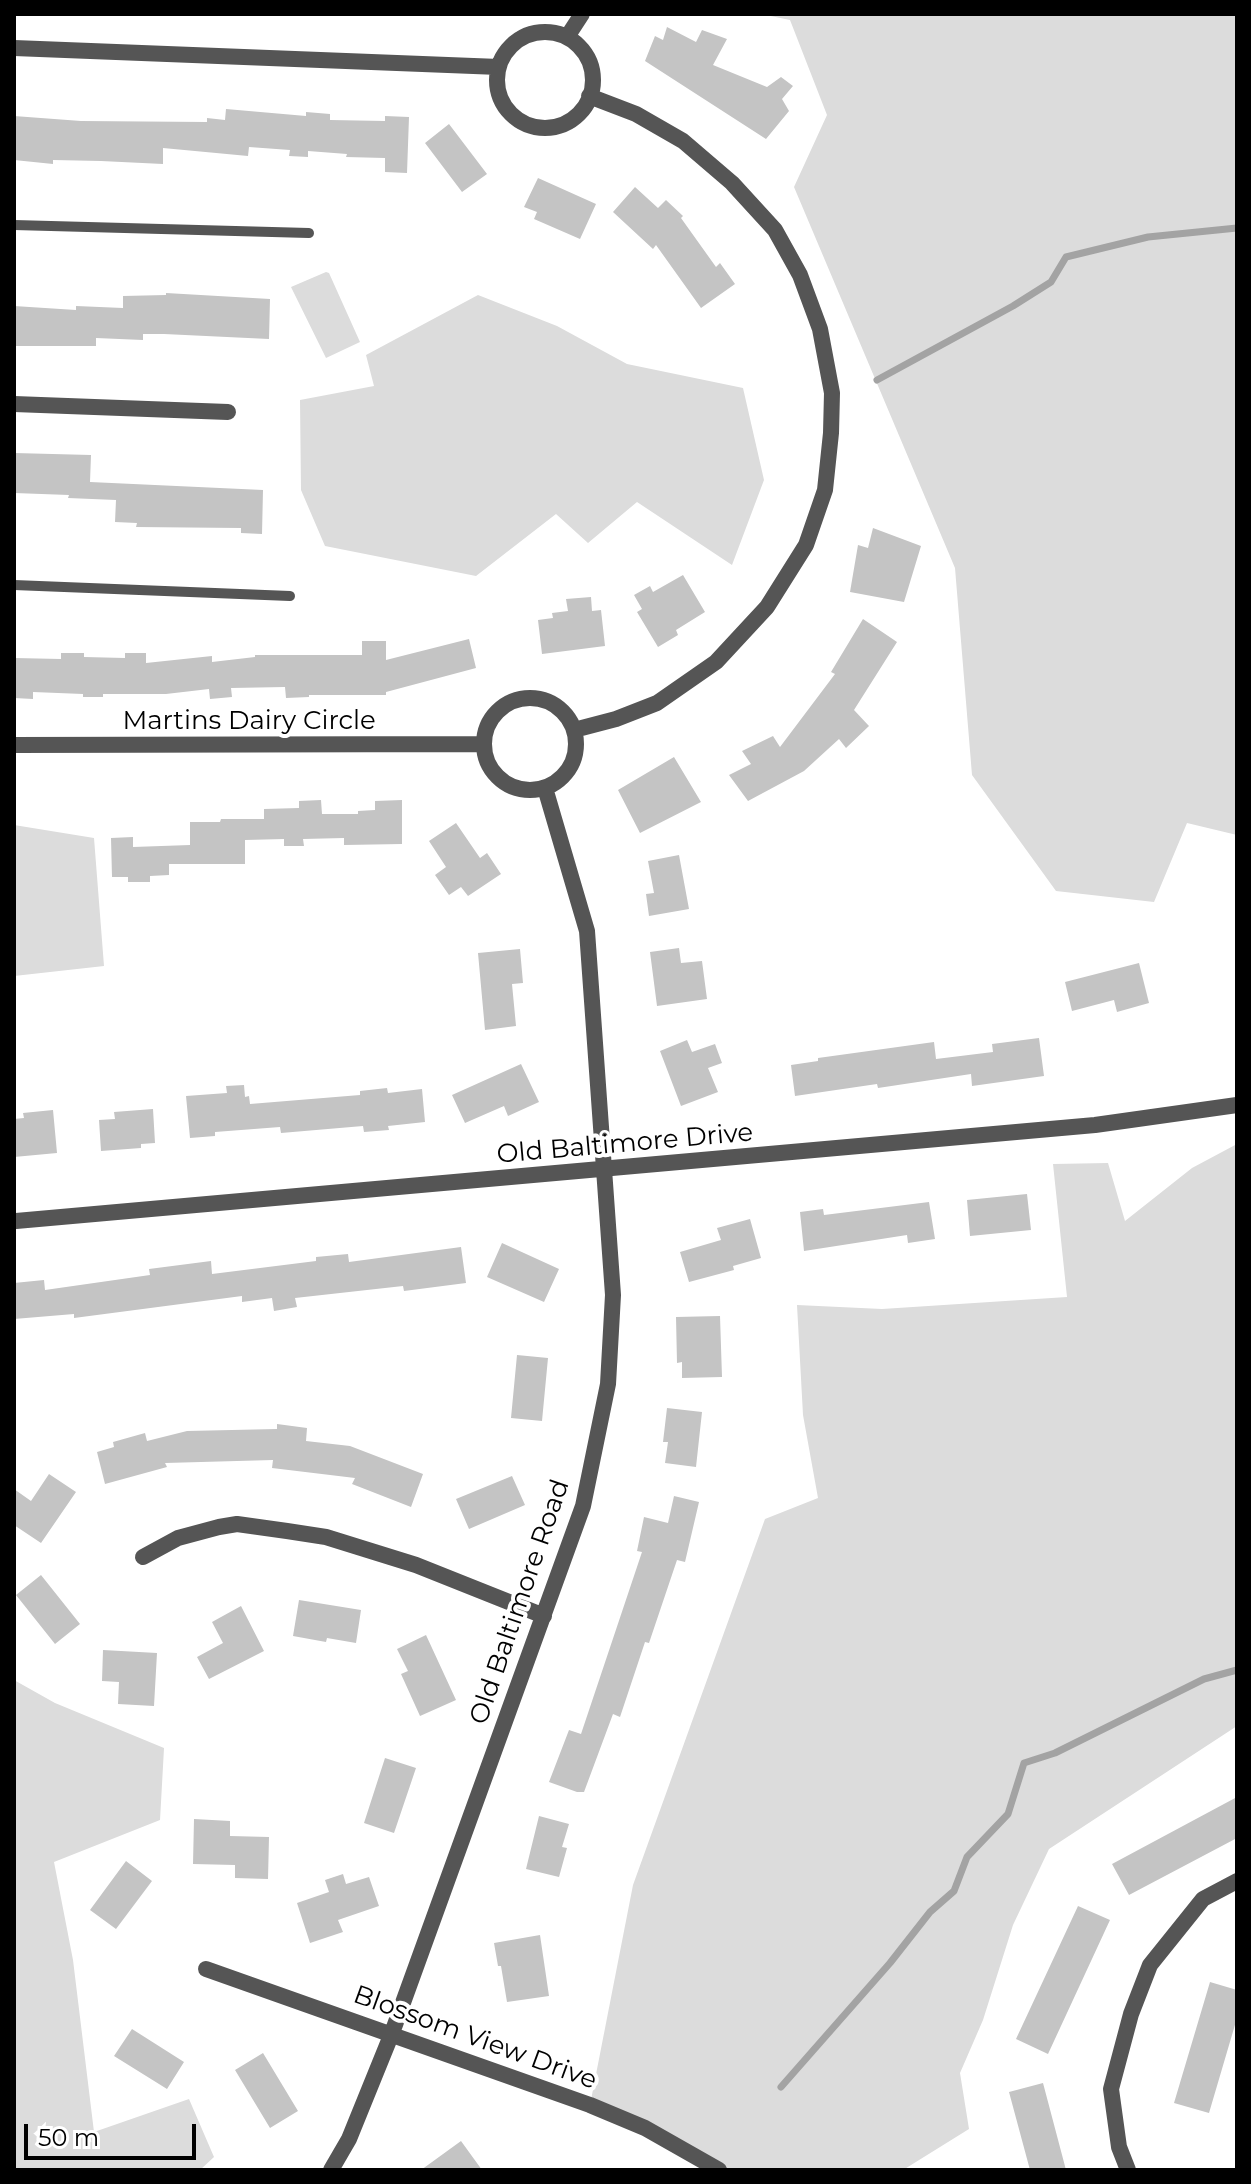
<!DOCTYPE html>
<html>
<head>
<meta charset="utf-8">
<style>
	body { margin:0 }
	#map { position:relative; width:1251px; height:2184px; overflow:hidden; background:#fff; font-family:Montserrat,sans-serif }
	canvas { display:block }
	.frame { position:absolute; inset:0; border:16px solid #000; pointer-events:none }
	.scale { position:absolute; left:24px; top:2124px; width:172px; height:36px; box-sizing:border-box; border:4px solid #000; border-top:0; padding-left:10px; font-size:24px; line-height:28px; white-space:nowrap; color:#000; -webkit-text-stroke:6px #fff; paint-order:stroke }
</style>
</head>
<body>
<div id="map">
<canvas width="1251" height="2184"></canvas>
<div class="frame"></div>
<div class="scale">50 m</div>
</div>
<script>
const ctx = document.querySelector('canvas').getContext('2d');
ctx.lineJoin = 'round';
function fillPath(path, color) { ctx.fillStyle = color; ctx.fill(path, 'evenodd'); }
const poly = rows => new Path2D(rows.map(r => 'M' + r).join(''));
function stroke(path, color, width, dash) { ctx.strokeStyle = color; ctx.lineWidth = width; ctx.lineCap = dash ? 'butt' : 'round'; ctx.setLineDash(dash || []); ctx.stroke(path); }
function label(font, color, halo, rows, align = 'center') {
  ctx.font = font + ' Montserrat,sans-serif'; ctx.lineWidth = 8; ctx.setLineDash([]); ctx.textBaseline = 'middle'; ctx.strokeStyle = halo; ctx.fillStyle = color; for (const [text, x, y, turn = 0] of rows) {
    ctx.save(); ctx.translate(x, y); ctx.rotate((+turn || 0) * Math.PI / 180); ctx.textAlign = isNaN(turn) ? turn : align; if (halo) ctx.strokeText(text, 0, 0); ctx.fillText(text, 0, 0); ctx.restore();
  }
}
const green = poly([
	[761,14,1237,14,1237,835,1187,823,1154,902,1056,891,972,775,955,568,794,187,827,115,790,20],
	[326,272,329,273,360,342,326,358,291,287],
	[478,295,557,326,627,364,743,388,764,480,732,565,637,502,588,543,556,514,476,576,325,546,301,490,300,400,374,386,366,355],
	[14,825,94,838,104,966,14,976],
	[1237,1144,1237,1726,1049,1849,1013,1925,983,2020,960,2073,969,2129,903,2170,719,2170,590,2105,633,1885,765,1519,818,1498,803,1415,797,1305,882,1309,1067,1297,1053,1164,1108,1163,1125,1221,1192,1168],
	[14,1680,55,1703,164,1748,160,1820,54,1862,73,1960,94,2132,189,2099,214,2157,200,2170,14,2170]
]);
const stream = poly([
	[877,380,1013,306,1051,282,1066,257,1148,237,1237,228],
	[781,2087,890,1963,930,1912,954,1891,967,1857,1008,1814,1024,1763,1055,1753,1204,1679,1237,1670]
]);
const building = poly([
	[667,27,696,42,702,30,727,39,713,65,767,87,781,77,793,86,782,99,789,111,766,139,645,61,655,36,663,40],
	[226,109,306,116,306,112,330,114,330,120,385,121,385,116,409,117,407,173,385,172,385,158,346,157,347,154,308,151,308,157,289,156,290,150,249,147,248,156,163,148,163,164,101,161,53,160,53,164,14,160,14,116,81,121,207,122,207,118,225,120],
	[449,124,487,174,462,192,425,143],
	[538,178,596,204,580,239,534,219,537,212,524,207],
	[635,187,658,208,666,200,683,216,681,218,716,267,720,263,735,284,701,308,656,245,653,249,613,212],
	[166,293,270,299,269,339,164,334,143,334,143,340,96,338,96,346,14,346,14,306,76,310,76,306,123,308,123,296,166,295],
	[14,453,91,455,90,482,263,490,262,534,241,533,241,528,136,527,137,523,115,522,116,500,68,498,69,495,14,493],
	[873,528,921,546,904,602,850,592,858,545,868,548],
	[683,575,705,612,676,630,678,635,658,647,637,612,642,609,634,595,650,586,653,592],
	[591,597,592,611,601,610,605,646,542,654,538,620,553,618,552,613,568,611,566,599],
	[863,619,897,642,854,710,869,726,846,748,839,739,804,771,748,801,729,775,751,764,742,751,773,736,780,747,835,674,831,672],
	[469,639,476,668,386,692,386,695,309,695,309,697,286,698,285,687,231,688,232,697,210,699,209,689,166,694,103,694,103,697,83,697,83,694,33,692,33,699,14,698,14,658,61,659,61,653,84,653,84,657,125,658,125,653,146,653,146,663,212,656,212,662,255,657,255,655,362,655,362,641,386,641,386,660],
	[674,757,701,802,640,833,618,790],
	[321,800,322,814,358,814,358,811,375,810,375,801,402,800,402,844,344,845,344,838,303,839,304,846,284,846,284,839,245,840,245,864,169,864,169,875,150,876,150,882,128,882,128,877,112,877,111,838,133,837,133,847,190,845,190,822,220,822,221,819,264,819,264,809,299,808,299,801],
	[456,823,480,858,487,853,501,874,468,896,461,887,449,895,435,875,446,867,429,841],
	[679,855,689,909,649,916,646,894,654,893,648,861],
	[679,948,681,963,702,961,707,999,657,1006,650,952],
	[520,949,523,983,512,984,516,1026,485,1030,478,953],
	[1139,963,1149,1003,1117,1012,1114,1000,1072,1011,1065,982],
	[1039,1038,1044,1076,972,1086,971,1074,878,1088,877,1084,795,1096,791,1065,818,1061,818,1058,934,1042,936,1059,993,1052,992,1044],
	[687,1040,692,1052,715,1044,722,1063,708,1068,718,1092,681,1106,660,1051],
	[521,1064,539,1102,508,1116,504,1106,465,1123,452,1095],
	[244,1085,245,1097,249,1096,250,1104,360,1095,360,1091,387,1088,388,1093,422,1089,425,1122,388,1126,389,1130,364,1132,363,1126,281,1133,280,1127,215,1132,215,1136,190,1138,186,1096,227,1093,226,1086],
	[153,1109,155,1143,141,1144,141,1148,101,1151,99,1120,115,1119,114,1112],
	[53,1110,57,1153,14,1157,14,1119,24,1118,23,1113],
	[1027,1194,1031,1230,970,1236,967,1200],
	[929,1202,935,1239,908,1243,907,1235,804,1251,800,1212,823,1209,824,1215],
	[750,1219,761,1258,733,1266,734,1270,689,1282,680,1252,721,1240,717,1228],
	[502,1243,559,1269,544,1302,487,1277],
	[461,1247,466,1283,404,1291,403,1286,295,1298,297,1307,274,1311,272,1298,242,1302,242,1296,74,1318,74,1314,14,1319,14,1283,44,1280,45,1290,150,1275,149,1269,211,1261,212,1274,316,1261,316,1257,348,1254,349,1262],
	[720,1316,722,1377,682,1378,682,1362,677,1363,676,1317],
	[517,1355,548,1358,542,1421,511,1418],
	[667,1408,702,1412,696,1467,665,1463,668,1442,663,1442],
	[277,1424,307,1428,306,1441,350,1446,423,1474,411,1507,352,1484,355,1478,272,1468,273,1460,165,1463,167,1467,105,1484,97,1452,114,1447,113,1442,145,1433,147,1441,187,1431,277,1429],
	[49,1474,76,1492,41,1543,14,1525,14,1489,31,1501],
	[512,1476,525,1505,469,1529,456,1499],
	[674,1496,699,1502,685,1562,677,1560,649,1643,645,1642,620,1717,613,1714,584,1792,577,1792,549,1782,569,1730,581,1734,642,1552,637,1551,644,1517,668,1523],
	[41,1575,80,1624,55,1644,16,1595],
	[299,1600,361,1610,356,1643,327,1638,326,1642,293,1636],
	[241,1606,264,1651,209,1679,197,1657,223,1643,212,1622],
	[426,1635,456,1700,420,1716,401,1674,408,1671,397,1649],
	[103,1650,157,1653,154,1706,118,1704,119,1682,102,1681],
	[385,1758,416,1768,394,1833,364,1823],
	[1237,1797,1237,1838,1129,1895,1112,1864],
	[539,1816,569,1824,562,1847,567,1848,559,1877,526,1869],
	[194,1819,230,1821,230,1836,269,1837,268,1879,235,1878,235,1865,193,1864],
	[126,1861,152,1881,116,1929,90,1910],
	[343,1874,346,1884,369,1877,379,1906,338,1920,343,1932,310,1943,297,1903,329,1892,325,1880],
	[1078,1906,1110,1920,1048,2054,1016,2039],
	[540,1935,549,1996,507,2002,501,1966,498,1966,494,1943],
	[1210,1982,1237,1990,1237,2018,1209,2113,1174,2103],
	[132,2029,184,2062,167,2089,114,2056],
	[263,2053,298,2111,270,2128,235,2070],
	[1043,2083,1066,2170,1030,2170,1009,2092],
	[461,2141,482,2170,421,2170]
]);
const service = poly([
	[14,225,309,233],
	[14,585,290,596]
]);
const minor = poly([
	'497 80a48 48 0 1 1 96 0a48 48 0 1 1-96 0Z',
	[567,37,582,14],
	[14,48,499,67],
	[14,404,228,412],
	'484 744a46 46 0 1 1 92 0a46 46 0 1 1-92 0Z',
	[574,730,616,719,657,703,716,662,767,607,806,545,825,490,831,433,832,393,820,329,800,275,775,230,732,183,683,141,636,114,589,96],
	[14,745,484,744],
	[16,1221,1095,1125,1237,1105],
	[143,1557,178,1538,219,1527,237,1524,287,1531,326,1537,416,1565,544,1616],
	[206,1969,590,2105,645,2128,719,2170],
	[331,2170,349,2139,392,2033,583,1506,608,1384,613,1295,587,931,545,788],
	[1128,2170,1119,2147,1111,2089,1131,2014,1150,1965,1203,1899,1237,1881]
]);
const streetNames = [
	["Martins Dairy Circle",249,721],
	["Old Baltimore Drive",625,1144,-5],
	["Old Baltimore Road",520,1602,-71],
	["Blossom View Drive",475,2038,20]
];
fillPath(green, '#dcdcdc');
stroke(stream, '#a3a3a3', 7);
fillPath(building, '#c4c4c4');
stroke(service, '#555', 10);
stroke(minor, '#555', 16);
label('26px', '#000', '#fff', streetNames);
</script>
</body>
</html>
